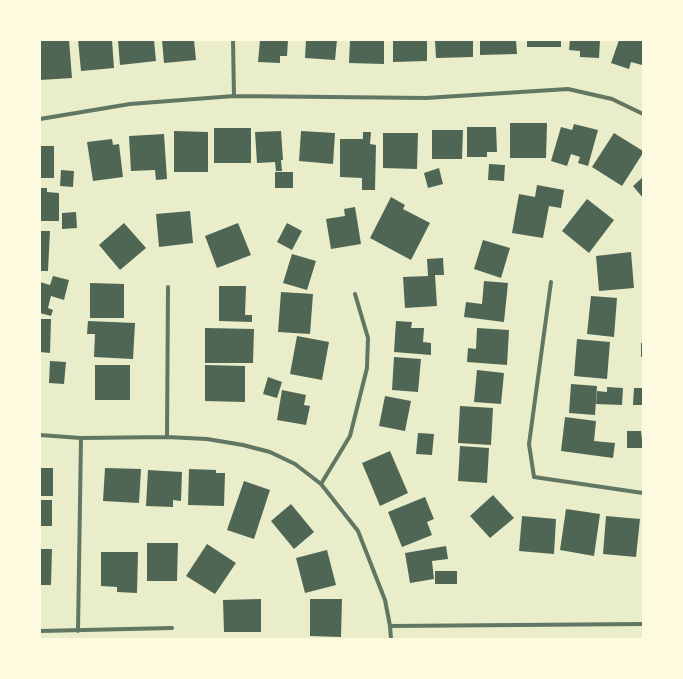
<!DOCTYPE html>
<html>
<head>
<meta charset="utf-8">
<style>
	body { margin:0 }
	#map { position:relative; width:683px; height:679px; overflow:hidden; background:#e9edc9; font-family:Poppins,sans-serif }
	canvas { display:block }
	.frame { position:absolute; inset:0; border:41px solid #fefae0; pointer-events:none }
</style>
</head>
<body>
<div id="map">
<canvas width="683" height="679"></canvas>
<div class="frame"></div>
</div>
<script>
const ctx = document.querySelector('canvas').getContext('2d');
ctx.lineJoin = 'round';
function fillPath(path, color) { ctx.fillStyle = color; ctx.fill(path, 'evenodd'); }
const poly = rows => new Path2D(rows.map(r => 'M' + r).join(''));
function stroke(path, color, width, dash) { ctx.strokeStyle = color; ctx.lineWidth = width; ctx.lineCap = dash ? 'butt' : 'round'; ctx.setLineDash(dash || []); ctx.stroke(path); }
const building = poly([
	[69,40,72,78,40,80,40,41],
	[78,40,112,40,114,68,81,71],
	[118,40,154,40,156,61,120,65],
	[162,40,194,40,196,60,164,63],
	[260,40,288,40,287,56,280,56,280,63,258,62],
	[306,40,337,40,335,60,305,58],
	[350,40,384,40,384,64,349,63],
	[393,40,427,40,427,61,393,62],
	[435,40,473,40,473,57,436,58],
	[480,40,516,40,517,54,480,55],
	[527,40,561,40,561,47,527,47],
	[570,40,600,40,599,58,580,57,580,51,569,50],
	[619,40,643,40,642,65,631,62,629,69,611,63],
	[510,123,547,123,546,158,510,158],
	[574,124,598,130,588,166,578,163,580,157,571,154,567,166,551,161,561,127,572,130],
	[467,127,496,127,497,152,487,152,487,157,467,157],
	[214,128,251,128,251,163,214,163],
	[432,130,463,130,462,159,432,159],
	[174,131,208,132,208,172,174,172],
	[281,131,283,160,281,160,282,171,276,171,275,162,257,163,255,132],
	[301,131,335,133,333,164,299,161],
	[363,132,371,132,370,144,376,145,375,190,362,190,362,178,340,177,340,139,363,139],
	[383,133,418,133,417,169,383,168],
	[614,133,643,151,643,153,622,186,592,167],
	[164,134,167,179,156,180,155,170,131,171,129,136],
	[112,139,113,145,119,144,123,177,93,181,87,142],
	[40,146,54,146,54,178,40,178],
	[489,164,505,165,504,181,488,180],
	[439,168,443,184,428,188,424,173],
	[61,170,74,171,73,187,60,186],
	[275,172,293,172,293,188,275,188],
	[643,177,643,198,633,186],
	[537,185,564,190,561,208,549,206,543,238,512,233,519,194,535,197],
	[40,188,47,188,47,192,59,193,59,221,40,221],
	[391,197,405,205,403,209,430,223,411,260,370,238],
	[587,199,614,220,589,253,562,231],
	[355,207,361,244,331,249,326,219,345,216,344,209],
	[190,211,193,243,159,247,156,214],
	[76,212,77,228,62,229,62,213],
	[124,223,146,248,120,270,99,245],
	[238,223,251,255,217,268,205,236],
	[287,223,302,231,292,250,277,242],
	[40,231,50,231,48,271,40,271],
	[483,240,510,248,501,278,474,269],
	[631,252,634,288,599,291,596,256],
	[292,254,316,261,307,290,283,283],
	[443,258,444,275,435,275,437,306,405,308,403,277,428,276,427,259],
	[53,276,69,280,64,300,51,296,48,308,53,310,51,316,40,313,40,282,50,285],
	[484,281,508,283,504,322,464,317,466,302,482,304],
	[90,283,124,284,124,318,90,318],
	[219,286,246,286,245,315,252,315,252,322,219,321],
	[281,292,313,294,310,334,278,332],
	[591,296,617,298,614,337,587,334],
	[40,319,51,319,50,353,40,352],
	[88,321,135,323,133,359,94,357,95,334,87,334],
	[396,321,412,322,411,328,424,328,423,342,431,343,431,355,394,352],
	[205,328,254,329,253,363,205,363],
	[477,328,509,330,507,365,467,362,468,348,476,349],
	[297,336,329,342,322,380,290,374],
	[577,339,610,342,607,379,574,376],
	[641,343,643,343,643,357,641,357],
	[394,357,421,359,418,392,392,390],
	[50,361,66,362,64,384,49,383],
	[95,365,130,365,130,400,95,400],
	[205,365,245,366,245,402,205,401],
	[477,370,504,373,501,404,474,402],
	[268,377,282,382,277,398,263,394],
	[571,384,597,386,595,415,569,413],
	[607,387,623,388,622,405,596,404,597,391,607,392],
	[634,388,643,388,643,405,633,405],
	[282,390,306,395,304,405,310,406,306,425,277,420],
	[385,396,411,401,405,431,379,426],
	[460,406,493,408,491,445,458,443],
	[565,417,596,421,594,441,615,443,613,458,561,451],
	[627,431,641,431,643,448,627,448],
	[418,433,434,434,432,455,416,454],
	[460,446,489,448,487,483,458,481],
	[390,451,408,493,380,506,362,463],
	[40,468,53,468,53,496,40,496],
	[105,468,141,469,139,503,103,501],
	[189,469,216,470,216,473,225,473,224,506,188,505],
	[148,470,182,472,181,501,173,500,173,507,146,506],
	[244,481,270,490,254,539,227,530],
	[493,495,514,518,490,538,470,516],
	[425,497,434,519,427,522,432,535,402,547,388,512],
	[40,500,52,500,52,526,40,526],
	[291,504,314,532,294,549,271,521],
	[566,509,600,514,594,556,560,550],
	[522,516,556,519,554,554,519,551],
	[606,516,640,519,636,557,603,554],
	[147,543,178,543,177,581,147,581],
	[207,544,236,563,215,594,186,576],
	[446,546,448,559,432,561,434,579,410,583,405,553],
	[40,549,52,549,51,585,40,585],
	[327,550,336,585,305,593,296,558],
	[101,552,138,552,137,593,117,592,117,587,101,586],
	[435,571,457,571,457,584,435,584],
	[261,599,261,632,224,632,223,600],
	[310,599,342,599,341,637,310,636]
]);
const minor = poly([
	[233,40,234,96],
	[40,119,130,104,234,96,426,98,568,89,612,99,643,114],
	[551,282,529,444,534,477,643,493],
	[40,435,81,438,167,437,207,439,243,445,270,452,295,464,321,484,358,531,385,600,390,626,391,639],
	[167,437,168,287],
	[321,484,350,436,367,368,368,338,355,294],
	[390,626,643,624],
	[40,631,172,628],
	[78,631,81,438]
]);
fillPath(building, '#4f6655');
stroke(minor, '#617663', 4);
</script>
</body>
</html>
